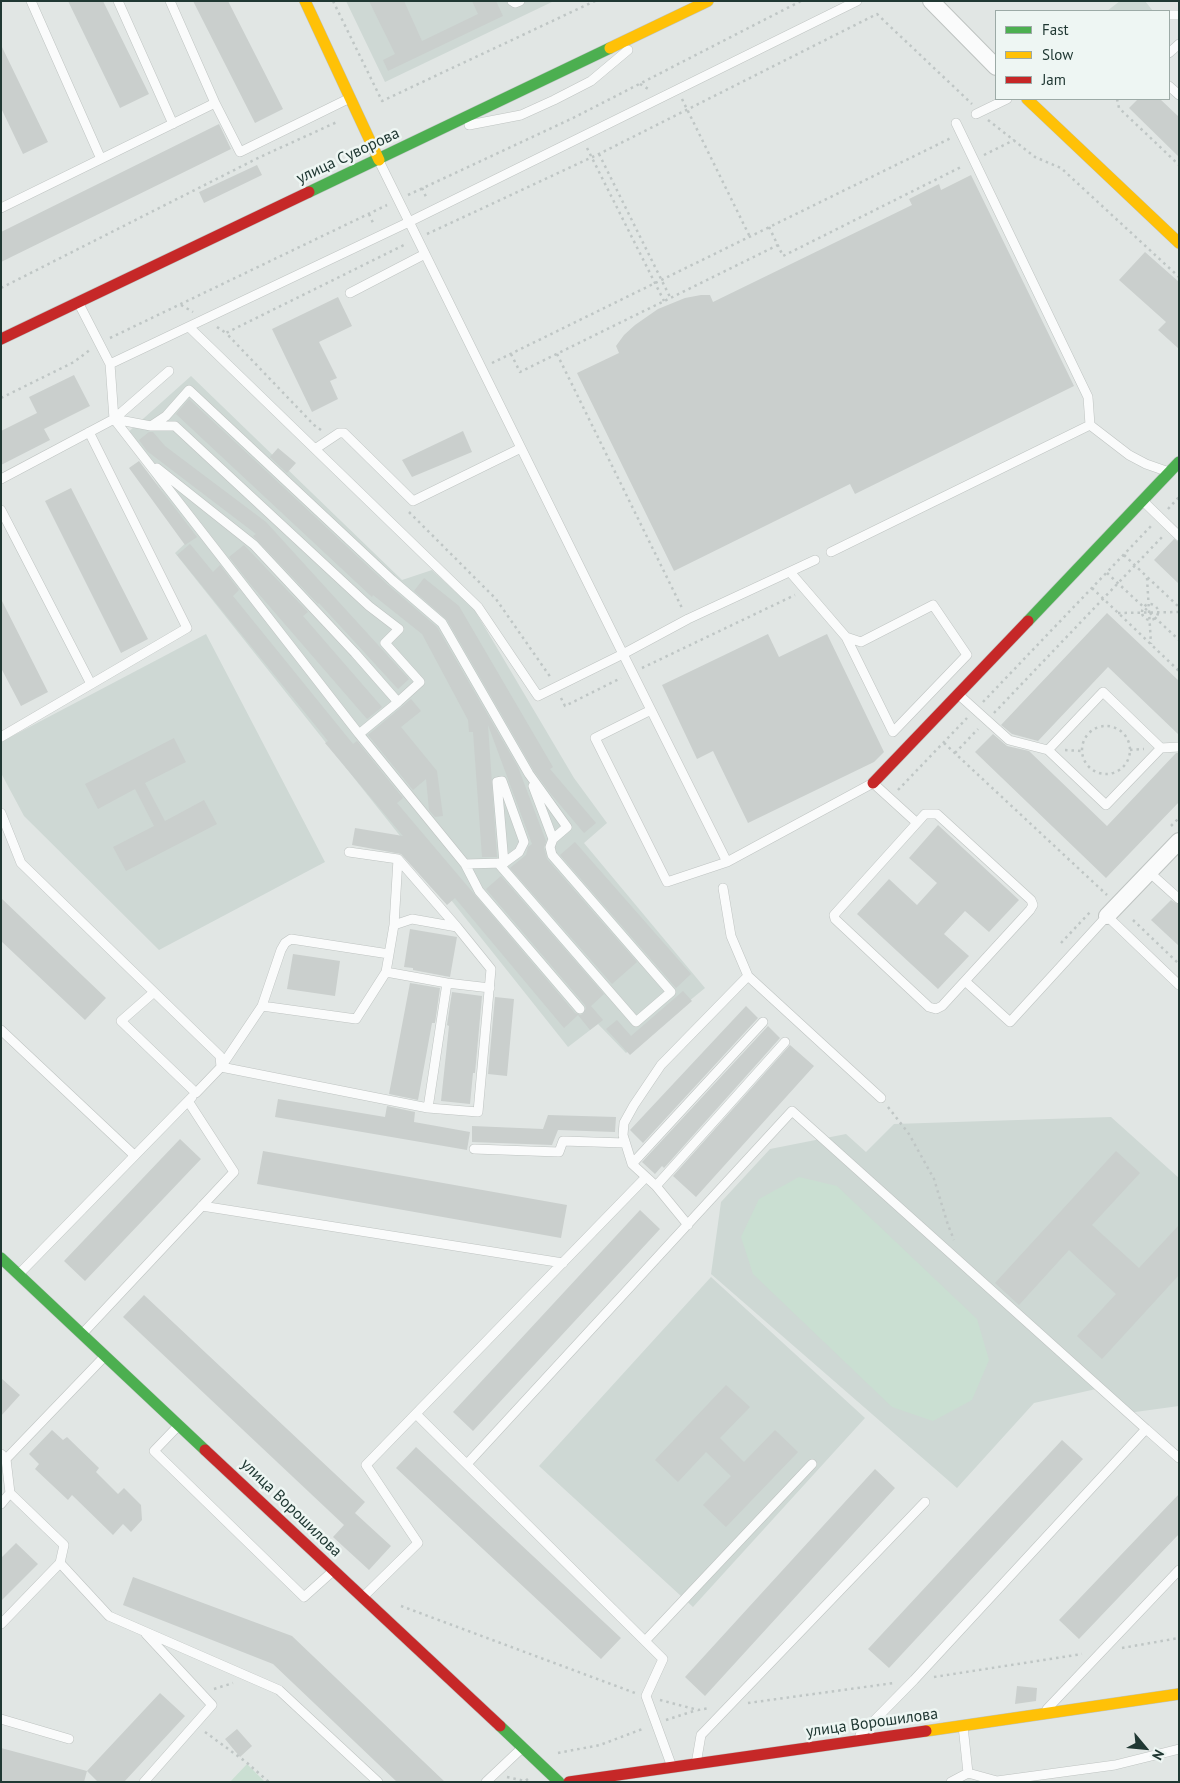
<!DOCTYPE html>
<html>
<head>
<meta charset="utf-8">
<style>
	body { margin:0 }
	#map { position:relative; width:1180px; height:1783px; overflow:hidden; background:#e1e6e4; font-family:"PT Sans",sans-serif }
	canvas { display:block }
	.frame { position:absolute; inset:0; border:2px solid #203833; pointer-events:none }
	.legend { position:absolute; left:995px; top:10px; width:175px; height:90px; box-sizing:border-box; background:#eef6f3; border:1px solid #9caaa6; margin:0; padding:6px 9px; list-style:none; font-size:15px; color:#203833 }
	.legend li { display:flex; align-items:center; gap:10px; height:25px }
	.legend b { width:25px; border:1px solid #9caaa6 }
	.north { position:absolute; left:1120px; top:1723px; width:50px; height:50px; -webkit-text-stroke:4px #eef6f3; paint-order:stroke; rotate:118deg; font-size:14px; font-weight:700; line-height:20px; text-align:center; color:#203833 }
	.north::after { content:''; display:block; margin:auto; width:18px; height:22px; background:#203833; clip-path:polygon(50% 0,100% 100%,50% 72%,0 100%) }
</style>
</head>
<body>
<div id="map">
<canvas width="1180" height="1783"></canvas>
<div class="frame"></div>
<ul class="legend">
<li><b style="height:6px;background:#4caf50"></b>Fast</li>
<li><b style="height:6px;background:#ffc107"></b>Slow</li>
<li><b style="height:6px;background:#c62828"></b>Jam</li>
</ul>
<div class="north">N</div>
</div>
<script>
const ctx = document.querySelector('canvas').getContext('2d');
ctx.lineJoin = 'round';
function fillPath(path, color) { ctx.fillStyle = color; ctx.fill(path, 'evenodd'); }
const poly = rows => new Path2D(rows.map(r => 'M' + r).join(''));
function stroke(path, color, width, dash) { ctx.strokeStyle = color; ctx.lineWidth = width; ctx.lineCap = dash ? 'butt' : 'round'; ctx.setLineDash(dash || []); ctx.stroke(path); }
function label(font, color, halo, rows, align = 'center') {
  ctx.font = font + ' "PT Sans",sans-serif'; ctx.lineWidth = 5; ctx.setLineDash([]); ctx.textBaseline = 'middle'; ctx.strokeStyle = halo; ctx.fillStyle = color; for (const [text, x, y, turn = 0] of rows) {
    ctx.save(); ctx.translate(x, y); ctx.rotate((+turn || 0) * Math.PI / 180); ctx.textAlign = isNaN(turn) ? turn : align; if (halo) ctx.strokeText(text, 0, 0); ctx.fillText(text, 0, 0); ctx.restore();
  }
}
const built = poly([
	[346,1,554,1,385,82],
	[1120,1,1145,1,1153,11,1107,11],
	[191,376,402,580,432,570,474,609,574,778,607,823,584,843,705,988,626,1053,598,1024,568,1047,175,553,192,537,125,435],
	[206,634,325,862,159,950,24,816,1,773,1,742],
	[1111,1117,1179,1178,1179,1406,1128,1413,1096,1389,1034,1403,957,1488,711,1274,721,1202,770,1149,846,1134,866,1152,894,1124],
	[711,1277,865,1418,693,1607,539,1466]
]);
const green = poly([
	[799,1177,837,1186,977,1319,989,1360,972,1400,933,1421,892,1407,753,1274,741,1237,759,1199],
	[247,1764,265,1782,230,1782]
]);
const building = poly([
	[68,1,103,1,149,94,120,108],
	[193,1,228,1,283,109,255,123],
	[369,1,404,1,422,41,478,14,472,1,496,1,503,16,388,71,383,60,395,54],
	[1,45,48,142,23,154,1,108],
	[1138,99,1160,99,1179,117,1179,157,1129,108],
	[219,124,231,149,1,262,1,232],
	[257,165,262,175,204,203,199,192],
	[971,175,1074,386,855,494,850,484,674,571,577,373,619,353,616,346,624,335,635,325,658,309,685,298,701,295,710,295,713,302,912,205,909,199,939,184,941,190],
	[1145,252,1179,282,1179,349,1158,330,1166,322,1119,280],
	[338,297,352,326,319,342,337,378,330,381,338,399,312,412,272,329],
	[74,375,90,406,44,429,50,440,1,465,1,431,37,413,29,397],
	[189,399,388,585,437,627,518,767,546,841,544,848,547,859,637,962,612,984,510,868,526,855,528,847,532,844,488,725,497,857,482,857,473,732,469,732,468,720,422,634,373,595,372,597,176,414],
	[463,431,472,452,412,477,402,460],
	[149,432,153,432,165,446,266,522,409,679,398,689,319,603,318,604,253,536,256,534,147,451,139,440],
	[278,448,296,463,287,473,270,457],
	[139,461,197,537,185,545,129,468],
	[71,488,148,639,121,653,45,501],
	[1174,539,1179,542,1179,584,1154,560],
	[190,544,213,572,220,565,239,590,233,596,353,744,357,741,403,798,397,803,575,1013,581,1015,584,1013,586,1008,585,1005,486,889,501,876,604,994,591,1006,603,1020,590,1030,578,1015,564,1028,455,898,447,905,401,854,352,845,355,828,403,836,325,743,328,741,177,555],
	[244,545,308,612,303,616,382,707,367,719,251,585,229,557],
	[424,578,459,606,553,767,550,769,596,823,584,833,550,793,534,771,447,620,414,591],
	[1,599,48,692,21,706,1,668],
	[1107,613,1179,681,1179,735,1108,667,1038,741,1012,734,1001,725],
	[768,634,779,657,827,634,884,752,874,762,748,823,713,751,697,759,662,685],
	[411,699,421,711,401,727,437,771,443,816,435,817,429,810,426,779,413,790,368,735],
	[993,734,1007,746,1029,751,1107,826,1176,753,1179,753,1179,802,1106,878,975,752],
	[174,738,186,762,145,783,165,821,204,800,217,824,126,871,113,847,154,826,135,789,98,809,85,784],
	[938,825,1019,900,989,932,965,911,944,934,969,956,938,989,857,914,889,879,917,905,937,883,909,858],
	[575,842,691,974,676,988,560,855],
	[1,898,106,998,85,1020,1,941],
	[1171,900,1179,905,1179,946,1151,920],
	[410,929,457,937,450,977,413,970,413,968,404,967],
	[293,954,340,961,335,996,287,989],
	[410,983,440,988,435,1023,432,1023,418,1100,389,1094],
	[683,991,692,1001,630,1055,606,1029,617,1020,631,1036],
	[452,992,482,996,475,1073,473,1073,470,1104,441,1101,449,1026,447,1025],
	[495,997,514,999,507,1076,488,1074],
	[746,1006,758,1018,643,1143,630,1130],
	[768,1026,780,1038,664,1168,662,1166,655,1174,642,1162],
	[790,1045,814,1066,696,1197,673,1176],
	[278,1099,385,1117,387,1106,415,1112,414,1122,470,1132,467,1150,275,1117],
	[548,1115,616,1117,615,1132,558,1130,552,1145,472,1142,472,1126,543,1129],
	[180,1139,201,1159,85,1281,64,1261],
	[263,1151,567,1205,561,1238,257,1184],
	[1116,1151,1140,1173,1092,1225,1139,1268,1179,1225,1179,1275,1102,1359,1077,1336,1116,1294,1069,1250,1019,1305,995,1283],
	[640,1210,660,1229,473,1431,453,1412],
	[144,1295,365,1502,355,1513,391,1546,369,1570,333,1537,344,1525,123,1317],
	[1,1378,20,1395,1,1416],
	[726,1385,750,1407,720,1438,744,1462,775,1430,798,1452,726,1527,703,1505,731,1476,706,1452,678,1482,655,1460],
	[52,1430,63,1440,67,1437,99,1468,96,1472,118,1494,124,1488,141,1505,142,1520,131,1532,123,1524,113,1535,72,1495,68,1500,35,1469,39,1464,29,1454],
	[1062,1440,1083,1459,889,1668,868,1649],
	[416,1447,621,1638,601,1659,396,1468],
	[875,1469,895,1488,705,1696,685,1677],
	[1179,1494,1179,1534,1079,1639,1059,1620],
	[16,1543,38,1564,1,1601,1,1558],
	[133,1577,292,1636,445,1782,397,1782,273,1664,123,1605],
	[1017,1686,1037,1688,1036,1701,1015,1704],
	[160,1693,185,1716,124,1782,98,1782,87,1771],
	[237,1729,252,1746,240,1757,225,1739],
	[1,1748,87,1771,84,1782,1,1782]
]);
const path = poly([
	[333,1,382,101,595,1],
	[640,84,650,90],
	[682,99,750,237],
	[1117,99,1119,108,1179,165],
	[988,120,1035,157,1061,168,1179,277],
	[587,148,664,301],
	[599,154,670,297],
	[984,155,1014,140],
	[422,188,427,199],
	[408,195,573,118,801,1],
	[369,214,374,225],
	[769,227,783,256,963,166],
	[427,234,599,154,877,14,972,104],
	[1,288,260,157,337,122],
	[181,305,193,312],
	[217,327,226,333],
	[110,338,387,205],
	[511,354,520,372,778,245],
	[557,354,682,608],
	[492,363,951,138],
	[1,398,74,362,91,349],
	[321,430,314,425,226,333,406,244],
	[1168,509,1179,497],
	[409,512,496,599,551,678],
	[1124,555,1179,607],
	[1107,573,1179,640],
	[1147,578,1151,644],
	[1092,588,1179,671],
	'1142 612a8 8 0 1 1 16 0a8 8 0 1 1-16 0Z',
	[1118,613,1179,612],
	[642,668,795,595],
	[561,698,565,706,621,678],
	[983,702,1152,525],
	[994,713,1163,536],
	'1082 750a24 24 0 1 1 48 0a24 24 0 1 1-48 0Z',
	[944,743,1107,895],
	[1065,750,1081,751],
	[1130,750,1144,749],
	[955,753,978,729],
	[898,790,967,718],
	[1171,826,1179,818],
	[1133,920,1179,964],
	[1061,943,1092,910],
	[888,1107,909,1134,934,1179,948,1225,954,1240],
	[401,1606,635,1693],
	[1122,1648,1179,1638],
	[934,1677,1082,1654],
	[214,1689,233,1683],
	[660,1700,698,1710,710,1708],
	[748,1703,894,1683],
	[666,1720,697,1710],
	[205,1732,246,1762,269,1782],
	[558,1753,600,1745,645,1728],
	[507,1777,525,1781,528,1779]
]);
const lane = poly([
	[31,1,101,159],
	[118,1,173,124],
	[170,1,215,103],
	[512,1,515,3,520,1],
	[1169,15,1179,15],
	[1169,53,1179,44],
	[1169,86,1179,95],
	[976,114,1007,99],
	[956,123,1088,397,1090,425],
	[469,125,521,115,554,100,591,81,628,50],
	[379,161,623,654,688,619,815,560],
	[1,208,215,103,240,152,350,98],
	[350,293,425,254],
	[189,327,478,607,538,696,623,654,727,862],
	[110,364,409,222,857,1],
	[114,419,359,734,465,864,479,891,580,1009],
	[114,419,151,426,175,426,369,606,399,629,385,643,420,682,398,702],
	[114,419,169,371],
	[151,426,166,416,189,390,392,580,442,623,529,774,567,827,553,839,550,847,552,855,671,992,636,1022,498,863],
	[315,449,339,433,344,433,413,501,521,448],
	[157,468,254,545,355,653,398,702,359,734],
	[1,479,114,419,110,364,78,302],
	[1143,501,1179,536],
	[1,510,91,684],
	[831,552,1090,425,1129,455,1146,464,1166,471],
	[790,572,846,637,861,642,933,605,967,655,893,732,846,637],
	[959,695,1009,740,1048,750],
	[651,710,595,738,667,882,727,862,873,783,917,823],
	[1,737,187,628,89,432],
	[1161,748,1106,805,1048,750,1103,692,1161,748,1179,747],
	[533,786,553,839],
	[1,813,21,863,220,1056,221,1067],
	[925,814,937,814,1031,900,1033,905,1030,910,942,1006,936,1009,929,1007,835,919,834,915,925,814],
	[465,864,504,863,519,852,524,842,502,781,497,782,504,863],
	[1149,872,1179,899],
	[723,888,731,936,748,976,881,1098],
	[394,925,398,859],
	[386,972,447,983,490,988],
	[965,981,1010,1022,1107,916,1179,985],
	[153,993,121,1021,196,1093,221,1067,428,1108,478,1112,491,969,457,927],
	[262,1006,281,950,285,943,291,939,389,954],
	[1,1030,134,1155],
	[221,1067,262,1006,356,1019,386,972,394,925,412,919,457,927,398,859,349,852],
	[428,1108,447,983],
	[474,1149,559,1152,563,1141,625,1143],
	[632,1164,623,1135,624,1123,634,1105,661,1065,748,976],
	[656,1186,785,1042],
	[202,1206,563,1263],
	[688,1225,656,1186,632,1164,763,1022],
	[19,1274,192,1097],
	[83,1333,234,1172,188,1101],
	[416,1414,663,1659,646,1696,672,1767],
	[179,1425,154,1451,304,1597,333,1571],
	[1146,1429,1179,1458],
	[1,1454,6,1459,10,1493,64,1545,60,1563,109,1616,279,1690,378,1782],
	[6,1459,104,1357],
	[467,1464,792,1111,1146,1429,914,1680,860,1735],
	[1,1504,10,1493],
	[364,1596,418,1543,366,1465,646,1177],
	[1,1624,60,1563],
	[645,1641,812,1464],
	[1047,1709,1179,1570],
	[1,1719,69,1739],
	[696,1764,701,1735,925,1502],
	[968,1773,997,1781,1115,1765,1179,1749],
	[144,1782,212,1705,146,1634],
	[486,1782,522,1748],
	[951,1782,968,1773,963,1726]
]);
const street = poly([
	[931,1,996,67],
	[1107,916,1179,841]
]);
const fast = poly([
	[309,192,610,48],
	[1028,621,1179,462],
	[1,1258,205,1450],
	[500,1726,559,1782]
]);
const slow = poly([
	[305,1,379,160],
	[610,48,708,1],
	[1027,99,1179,243],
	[926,1731,1179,1694]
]);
const jam = poly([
	[1,339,309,192],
	[873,783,1028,621],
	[205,1450,500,1726],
	[569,1782,926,1731]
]);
const streetNames = [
	["улица Суворова",348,156,-25],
	["улица Ворошилова",291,1508,44],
	["улица Ворошилова",872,1723,-8]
];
fillPath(built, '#ced8d4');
fillPath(green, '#cadfd2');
fillPath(building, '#cacfcd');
stroke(lane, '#bec3c1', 10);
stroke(street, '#bec3c1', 18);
stroke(fast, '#bdc4c2', 12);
stroke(slow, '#bdc4c2', 12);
stroke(jam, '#bdc4c2', 12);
stroke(path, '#bfc6c5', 2.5, [2.5, 4]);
stroke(lane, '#fafbfb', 9);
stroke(street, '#fafbfb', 16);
stroke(fast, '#4caf50', 11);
stroke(slow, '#ffc107', 11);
stroke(jam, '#c62828', 11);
label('16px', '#203833', '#eef6f3', streetNames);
</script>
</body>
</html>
